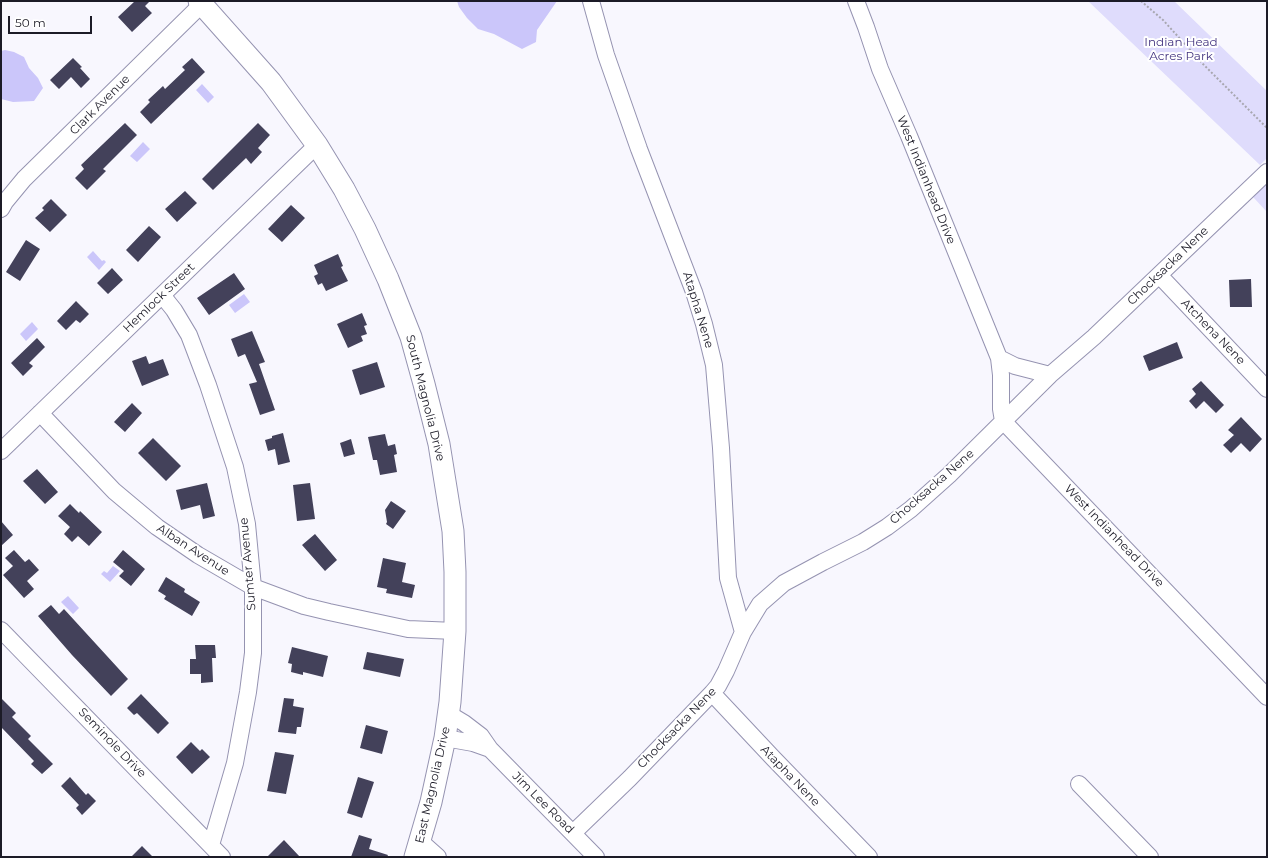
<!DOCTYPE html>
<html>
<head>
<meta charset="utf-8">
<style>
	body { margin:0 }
	#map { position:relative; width:1268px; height:858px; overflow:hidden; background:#f8f7fe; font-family:Montserrat,sans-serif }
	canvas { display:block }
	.frame { position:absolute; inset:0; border:2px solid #1c1b27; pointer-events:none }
	.scale { position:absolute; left:8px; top:16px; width:84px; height:18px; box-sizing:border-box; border:2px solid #1c1b27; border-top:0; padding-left:5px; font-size:12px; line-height:14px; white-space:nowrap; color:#1c1b27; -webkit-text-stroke:3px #fff; paint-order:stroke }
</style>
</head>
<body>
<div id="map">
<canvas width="1268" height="858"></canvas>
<div class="frame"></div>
<div class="scale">50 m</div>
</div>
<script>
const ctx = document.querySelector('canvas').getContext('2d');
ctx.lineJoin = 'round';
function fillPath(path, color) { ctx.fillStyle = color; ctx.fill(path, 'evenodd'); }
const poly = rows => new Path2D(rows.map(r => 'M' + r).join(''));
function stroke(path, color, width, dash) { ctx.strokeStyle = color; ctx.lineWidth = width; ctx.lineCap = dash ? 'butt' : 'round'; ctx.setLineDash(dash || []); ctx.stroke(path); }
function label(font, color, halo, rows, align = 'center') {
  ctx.font = font + ' Montserrat,sans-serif'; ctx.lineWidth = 4; ctx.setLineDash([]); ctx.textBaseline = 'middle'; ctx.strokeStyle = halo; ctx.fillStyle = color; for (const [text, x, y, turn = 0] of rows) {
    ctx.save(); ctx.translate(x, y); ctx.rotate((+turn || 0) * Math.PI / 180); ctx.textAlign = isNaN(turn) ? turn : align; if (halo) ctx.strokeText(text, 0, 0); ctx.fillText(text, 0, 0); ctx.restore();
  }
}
const green = poly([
	[1088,1,1174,1,1267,91,1267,158,1260,165],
	[1267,184,1267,212,1253,197]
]);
const water = poly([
	[457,1,557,1,537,30,536,42,522,49,494,34,478,29,467,18,459,7],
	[5,50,14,52,24,57,29,68,38,78,43,88,34,101,13,102,1,99,1,51],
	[202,84,214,97,208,103,196,90],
	[143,142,150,149,137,162,130,156],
	[93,251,102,261,104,260,106,262,99,270,87,257],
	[244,294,250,302,235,313,229,305],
	[32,322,38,329,26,341,20,334],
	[113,566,120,571,110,582,101,574,104,571,107,573],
	[68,596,79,608,73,614,61,602]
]);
const building = poly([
	[135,1,150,1,145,6,152,13,132,32,118,17],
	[73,58,82,67,80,68,90,79,81,88,71,77,59,89,50,80],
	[192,58,205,72,151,124,140,112,150,102,148,100,163,86,165,89,185,70,182,67],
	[125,123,137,135,103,169,106,171,87,190,75,178,84,169,81,165],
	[258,123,270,135,258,148,262,152,251,164,246,158,213,190,202,179],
	[185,191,197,203,177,222,165,209],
	[51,199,67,215,50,232,35,218,44,210,42,208],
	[291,205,305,218,282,242,268,229],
	[149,226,161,237,138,262,126,250],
	[26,240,40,249,20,281,6,272],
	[338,254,343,266,341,267,348,281,326,291,322,283,318,285,314,276,318,274,314,265],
	[112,268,123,280,108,294,97,283],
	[234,273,245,289,209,315,197,298],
	[1251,279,1252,307,1230,307,1229,280],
	[76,301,89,314,80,323,76,320,66,330,57,321],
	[362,313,367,325,364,326,367,334,361,336,363,341,348,348,337,324],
	[252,331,265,362,259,364,275,410,260,415,249,384,257,382,245,354,238,357,231,339],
	[37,338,45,347,29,363,33,366,23,376,11,363],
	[1177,342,1183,358,1149,371,1143,356],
	[146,356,149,364,163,359,169,375,142,386,132,361],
	[377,362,385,387,360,395,352,370],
	[1201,381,1224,405,1216,413,1204,401,1196,409,1189,401,1196,394,1192,389],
	[132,403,142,413,125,432,114,422],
	[1241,417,1262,439,1250,452,1241,443,1231,453,1223,445,1234,435,1228,430],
	[283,433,290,462,278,465,275,449,268,451,265,440,272,438,272,436],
	[385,434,388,446,395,444,397,454,394,455,397,472,380,475,377,460,373,460,368,437],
	[153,438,181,466,166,481,138,453],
	[351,439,355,454,344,457,340,443],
	[37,469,58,492,45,504,23,481],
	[207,483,215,516,203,519,200,505,181,510,176,490],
	[310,483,315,519,297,521,293,485],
	[391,501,406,511,393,529,386,524,387,522,385,510],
	[70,504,79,513,80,511,102,532,89,546,78,536,72,542,64,534,70,527,58,516],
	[1,521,13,535,1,546],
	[315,534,337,560,325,571,302,545],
	[14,550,25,562,29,559,39,570,27,581,34,589,24,598,3,575,13,566,5,558],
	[123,550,145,569,131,586,119,576,124,571,113,562],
	[383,558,406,563,402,582,415,585,412,598,386,593,387,589,377,587],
	[166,577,185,589,184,592,200,602,192,616,164,599,166,596,158,591],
	[51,605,59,614,64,609,128,679,111,696,72,655,38,616],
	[195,645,215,645,216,658,212,658,213,682,201,683,201,674,190,674,190,659,196,659],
	[292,647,328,656,323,677,303,672,303,675,291,672,292,664,288,663],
	[367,652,404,659,400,677,363,669],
	[141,694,169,723,158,734,137,713,134,715,127,708],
	[1,698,16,713,12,717,31,736,28,739,53,764,42,774,31,764,34,761,1,727],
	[284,698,294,699,293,706,304,708,301,727,297,727,296,734,278,732],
	[366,725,388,731,382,754,360,748],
	[191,742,200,751,202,749,210,757,192,774,176,757],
	[275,752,294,755,286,794,267,791],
	[70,777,86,795,88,793,96,801,82,815,76,808,79,805,61,786],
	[358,777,374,782,362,818,347,813],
	[359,835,372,839,369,849,388,855,387,857,351,857],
	[284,840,300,857,267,857],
	[142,846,153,857,131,857]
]);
const path = poly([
	[1141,1,1163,20,1203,64,1267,128]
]);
const minor = poly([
	[591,1,606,55,639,149,694,292,704,324,714,365,721,448,728,578,743,632],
	[856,1,866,27,880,69,909,136,999,358,1001,375,1001,409,1003,421,1267,697],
	[1,209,5,202,24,179,202,4],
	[1159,275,1267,389],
	[162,295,174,310,189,335,208,385,235,467,247,524,253,587,253,653,248,692,235,763,211,845],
	[999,358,1015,366,1050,375],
	[40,413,114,491,157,527,198,555,253,587,304,606,329,612,408,629,455,631],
	[1,451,317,145],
	[1,630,222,857],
	[712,693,773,758,869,857],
	[449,714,464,723,481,736,490,749,596,857],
	[445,738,473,743,490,749],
	[1079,784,1150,857],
	[573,833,630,778,712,693,718,686,726,671,743,632,760,604,784,583,823,562,863,542,887,527,911,509,949,475,1050,375,1094,337,1267,172],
	[420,841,438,857]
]);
const major = poly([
	[199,1,271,82,317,145,344,189,365,229,388,279,411,337,424,384,439,444,453,531,455,572,455,631,450,702,445,738,431,802,415,857]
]);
const parkNames = [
	["Indian Head",1181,42],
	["Acres Park",1181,56]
];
const streetNames = [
	["Clark Avenue",100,105,-45],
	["West Indianhead Drive",926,180,68],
	["Chocksacka Nene",1168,266,-44],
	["Hemlock Street",159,298,-44],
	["Atapha Nene",698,310,73],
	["Atchena Nene",1213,332,46],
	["South Magnolia Drive",425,398,76],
	["Chocksacka Nene",932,487,-41],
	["West Indianhead Drive",1114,536,46],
	["Alban Avenue",193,550,33],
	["Sumter Avenue",248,564,-95],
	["Chocksacka Nene",677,728,-46],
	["Seminole Drive",112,743,46],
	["Atapha Nene",790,776,46],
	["East Magnolia Drive",433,785,-77],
	["Jim Lee Road",543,803,45]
];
fillPath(green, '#dfdcfc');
fillPath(water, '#cbc6fa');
fillPath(building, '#43415a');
stroke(minor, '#9593b1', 18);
stroke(major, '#9593b1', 23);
stroke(path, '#a8a7b0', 2, [2, 2]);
stroke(minor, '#fff', 16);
stroke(major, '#fff', 21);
label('12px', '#443580', '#fff', parkNames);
label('12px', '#1c1b27', '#fff', streetNames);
</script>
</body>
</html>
